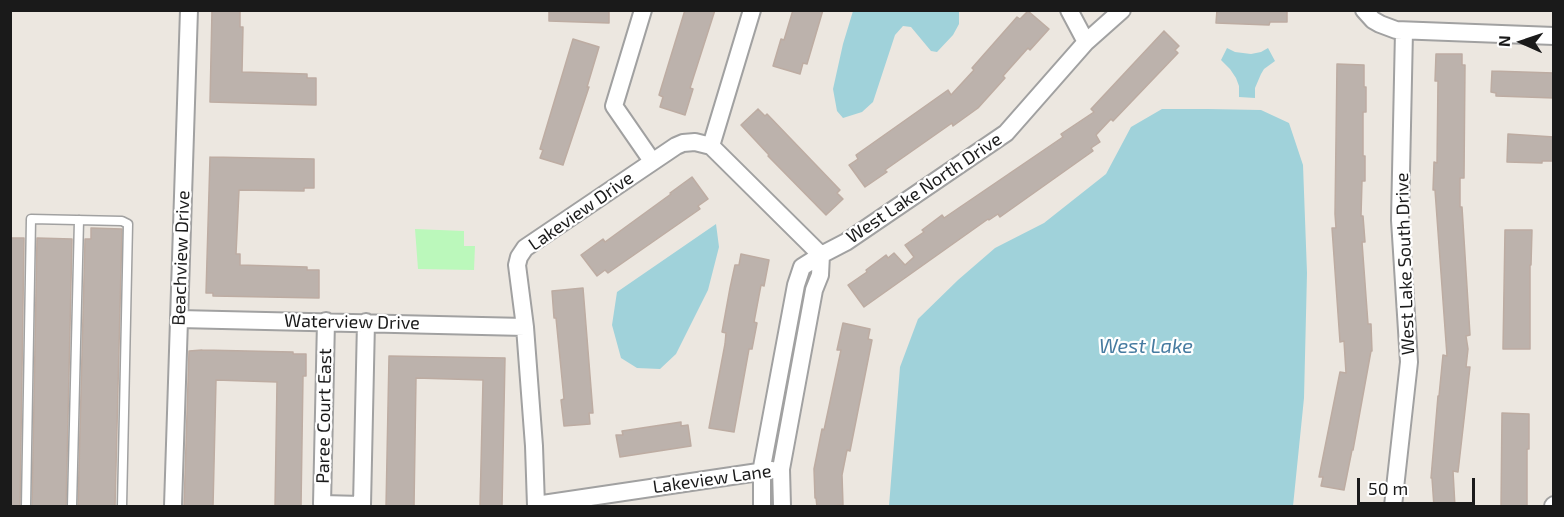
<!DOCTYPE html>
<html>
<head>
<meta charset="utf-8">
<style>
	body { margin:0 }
	#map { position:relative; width:1564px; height:517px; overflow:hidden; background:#ece7e0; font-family:"Exo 2",sans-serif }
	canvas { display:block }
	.frame { position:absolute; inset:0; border:12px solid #1a1a1a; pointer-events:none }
	.north { position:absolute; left:1492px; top:12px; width:60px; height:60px; -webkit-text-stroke:4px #fff; paint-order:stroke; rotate:273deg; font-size:16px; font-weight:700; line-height:24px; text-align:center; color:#1a1a1a }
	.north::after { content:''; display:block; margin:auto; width:21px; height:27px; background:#1a1a1a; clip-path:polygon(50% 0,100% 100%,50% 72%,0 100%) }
	.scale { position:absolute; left:1357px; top:478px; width:118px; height:27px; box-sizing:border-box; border:3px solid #1a1a1a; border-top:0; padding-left:8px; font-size:18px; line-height:21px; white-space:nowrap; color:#1a1a1a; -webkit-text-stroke:4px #fff; paint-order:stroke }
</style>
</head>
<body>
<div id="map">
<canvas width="1564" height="517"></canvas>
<div class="frame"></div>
<div class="north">N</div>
<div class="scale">50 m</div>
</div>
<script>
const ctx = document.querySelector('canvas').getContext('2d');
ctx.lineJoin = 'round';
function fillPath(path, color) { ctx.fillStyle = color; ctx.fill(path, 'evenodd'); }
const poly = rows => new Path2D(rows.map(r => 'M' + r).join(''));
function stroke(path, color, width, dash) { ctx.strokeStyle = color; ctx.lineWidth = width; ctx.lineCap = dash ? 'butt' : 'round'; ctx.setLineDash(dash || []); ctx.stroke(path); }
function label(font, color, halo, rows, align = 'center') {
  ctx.font = font + ' "Exo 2",sans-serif'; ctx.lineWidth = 4.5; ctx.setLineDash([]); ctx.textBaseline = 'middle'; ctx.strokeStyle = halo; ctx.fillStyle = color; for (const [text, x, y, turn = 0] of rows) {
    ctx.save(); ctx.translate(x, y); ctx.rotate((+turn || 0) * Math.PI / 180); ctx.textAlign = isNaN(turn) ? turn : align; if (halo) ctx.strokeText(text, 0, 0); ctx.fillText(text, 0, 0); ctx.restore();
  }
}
const park = poly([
	[415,229,464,231,464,246,475,246,474,270,418,269]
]);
const water = poly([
	[853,11,959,11,959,24,953,35,937,52,931,51,911,27,903,26,895,35,873,102,862,112,843,118,837,111,833,89,843,44],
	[1227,48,1235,52,1251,54,1261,52,1268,48,1275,61,1264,69,1261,74,1255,88,1255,98,1239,97,1239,86,1236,78,1230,69,1221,60],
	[1162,109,1208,109,1261,110,1289,123,1303,165,1307,273,1304,398,1293,506,889,506,900,367,918,319,958,280,995,248,1044,223,1106,174,1131,127],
	[716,224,719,247,708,290,676,354,660,369,637,368,621,358,612,325,617,292]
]);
const building = poly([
	[212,10,240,10,240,27,243,27,242,72,307,74,307,78,316,78,316,105,210,102,212,10],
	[549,10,609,10,609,23,549,21,549,10],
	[685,10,715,10,690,88,693,89,685,115,660,107,663,97,659,95,685,10],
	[793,10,823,10,807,64,803,63,800,74,773,66,781,39,784,40,793,10],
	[1217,10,1287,10,1287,22,1270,22,1269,25,1216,23,1217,10],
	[1028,11,1049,29,1030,50,1028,48,1003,76,1005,78,978,108,953,126,952,123,885,170,887,172,865,187,849,165,858,159,856,155,948,90,951,95,974,70,972,68,1017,17,1020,19,1028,11],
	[1164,31,1179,46,1175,50,1178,53,1113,121,1111,119,1096,135,1100,142,1091,148,1093,151,1000,217,998,214,989,220,988,219,864,307,848,285,867,272,866,270,886,255,888,258,894,253,905,265,914,257,905,245,924,232,922,230,942,215,944,218,1063,137,1061,134,1094,112,1091,109,1164,31],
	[573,39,599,47,587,87,589,87,563,165,540,158,543,150,540,149,573,39],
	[1436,54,1462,54,1462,65,1465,65,1464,178,1460,178,1460,207,1462,207,1470,335,1466,336,1468,349,1466,367,1470,367,1458,472,1453,471,1455,507,1434,507,1432,478,1431,478,1438,396,1439,396,1443,355,1447,356,1435,190,1433,190,1434,162,1437,163,1438,81,1435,81,1436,54],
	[1337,64,1364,65,1364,87,1366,87,1366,112,1363,112,1363,156,1365,156,1365,181,1362,181,1361,216,1363,216,1365,242,1362,242,1368,324,1371,324,1372,351,1371,351,1353,450,1352,450,1344,490,1321,486,1323,477,1319,477,1340,372,1346,373,1344,341,1340,342,1332,228,1336,228,1335,214,1337,64],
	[1492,71,1554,73,1554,98,1496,96,1496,93,1491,92,1492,71],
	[758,109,765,116,767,114,840,190,837,193,843,199,826,215,768,156,769,155,741,125,758,109],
	[1508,134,1554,137,1554,161,1542,161,1542,163,1507,162,1508,134],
	[210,157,314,159,314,188,304,188,304,191,239,190,236,254,240,254,240,265,307,267,307,270,319,270,319,298,213,296,213,293,206,293,210,157],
	[692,177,708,199,698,206,700,209,608,273,605,270,597,276,581,255,603,239,605,242,671,194,670,193,692,177],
	[91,228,122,229,115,507,78,507,85,239,91,239,91,228],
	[1505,230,1532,230,1531,265,1530,265,1530,349,1503,349,1505,230],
	[10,238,24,238,20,507,10,507,10,238],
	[37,238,72,239,66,507,32,507,37,238],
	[741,254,769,260,764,286,761,285,754,322,757,323,752,349,749,349,734,432,709,428,725,344,726,333,722,332,730,288,735,265,739,265,741,254],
	[583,288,593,413,589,413,590,424,564,426,561,400,564,399,556,318,554,318,552,291,583,288],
	[843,323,870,329,868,339,872,340,850,451,847,450,842,475,843,505,817,507,816,498,815,498,814,469,822,429,824,430,841,350,837,350,843,323],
	[202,350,293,352,293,354,306,354,306,376,303,376,301,507,275,507,277,382,216,380,213,507,184,507,189,351,202,350],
	[389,356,505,358,502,507,480,507,483,380,416,378,414,507,386,507,389,356],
	[1502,413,1529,414,1529,449,1527,449,1527,507,1501,507,1502,413],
	[681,422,681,426,688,425,691,446,620,457,616,435,623,435,622,431,681,422]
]);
const lane = poly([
	[26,506,31,219,122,221,128,224,122,506],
	[72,506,79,220]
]);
const street = poly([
	[643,10,614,106,652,161],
	[1069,10,1086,42],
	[1364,10,1373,20,1380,24,1396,30,1554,36],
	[711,146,752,10],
	[179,319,525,327],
	[326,321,322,504,362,505,366,322],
	[536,505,772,470],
	[173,506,189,10],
	[536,506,534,446,525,327,517,265,519,257,525,248,676,146,683,143,695,142,711,146,821,255],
	[762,506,762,467,796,285,802,267,821,255,846,242,1006,133,1086,42,1122,10],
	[782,506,781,469,814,290,820,275,821,255],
	[1393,506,1409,362,1400,220,1404,31],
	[1553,506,1554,505]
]);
const streetNames = [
	["West Lake North Drive",924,188,-34],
	["Lakeview Drive",581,211,-35],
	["Beachview Drive",181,258,-88],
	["West Lake South Drive",1405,264,-92],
	["Waterview Drive",352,322,1],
	["Paree Court East",324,416,-89],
	["Lakeview Lane",712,479,-8]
];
const waterNames = [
	["West Lake",1146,346]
];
fillPath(park, '#bbf8bb');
fillPath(water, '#a0d2da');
fillPath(building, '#bcb2ac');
stroke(building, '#bdaca2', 1.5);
stroke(lane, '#a1a1a1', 11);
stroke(street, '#a1a1a1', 20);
stroke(lane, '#fff', 8);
stroke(street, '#fff', 16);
label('18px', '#1a1a1a', '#fff', streetNames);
label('italic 20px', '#467ba0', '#fff', waterNames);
</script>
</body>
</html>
